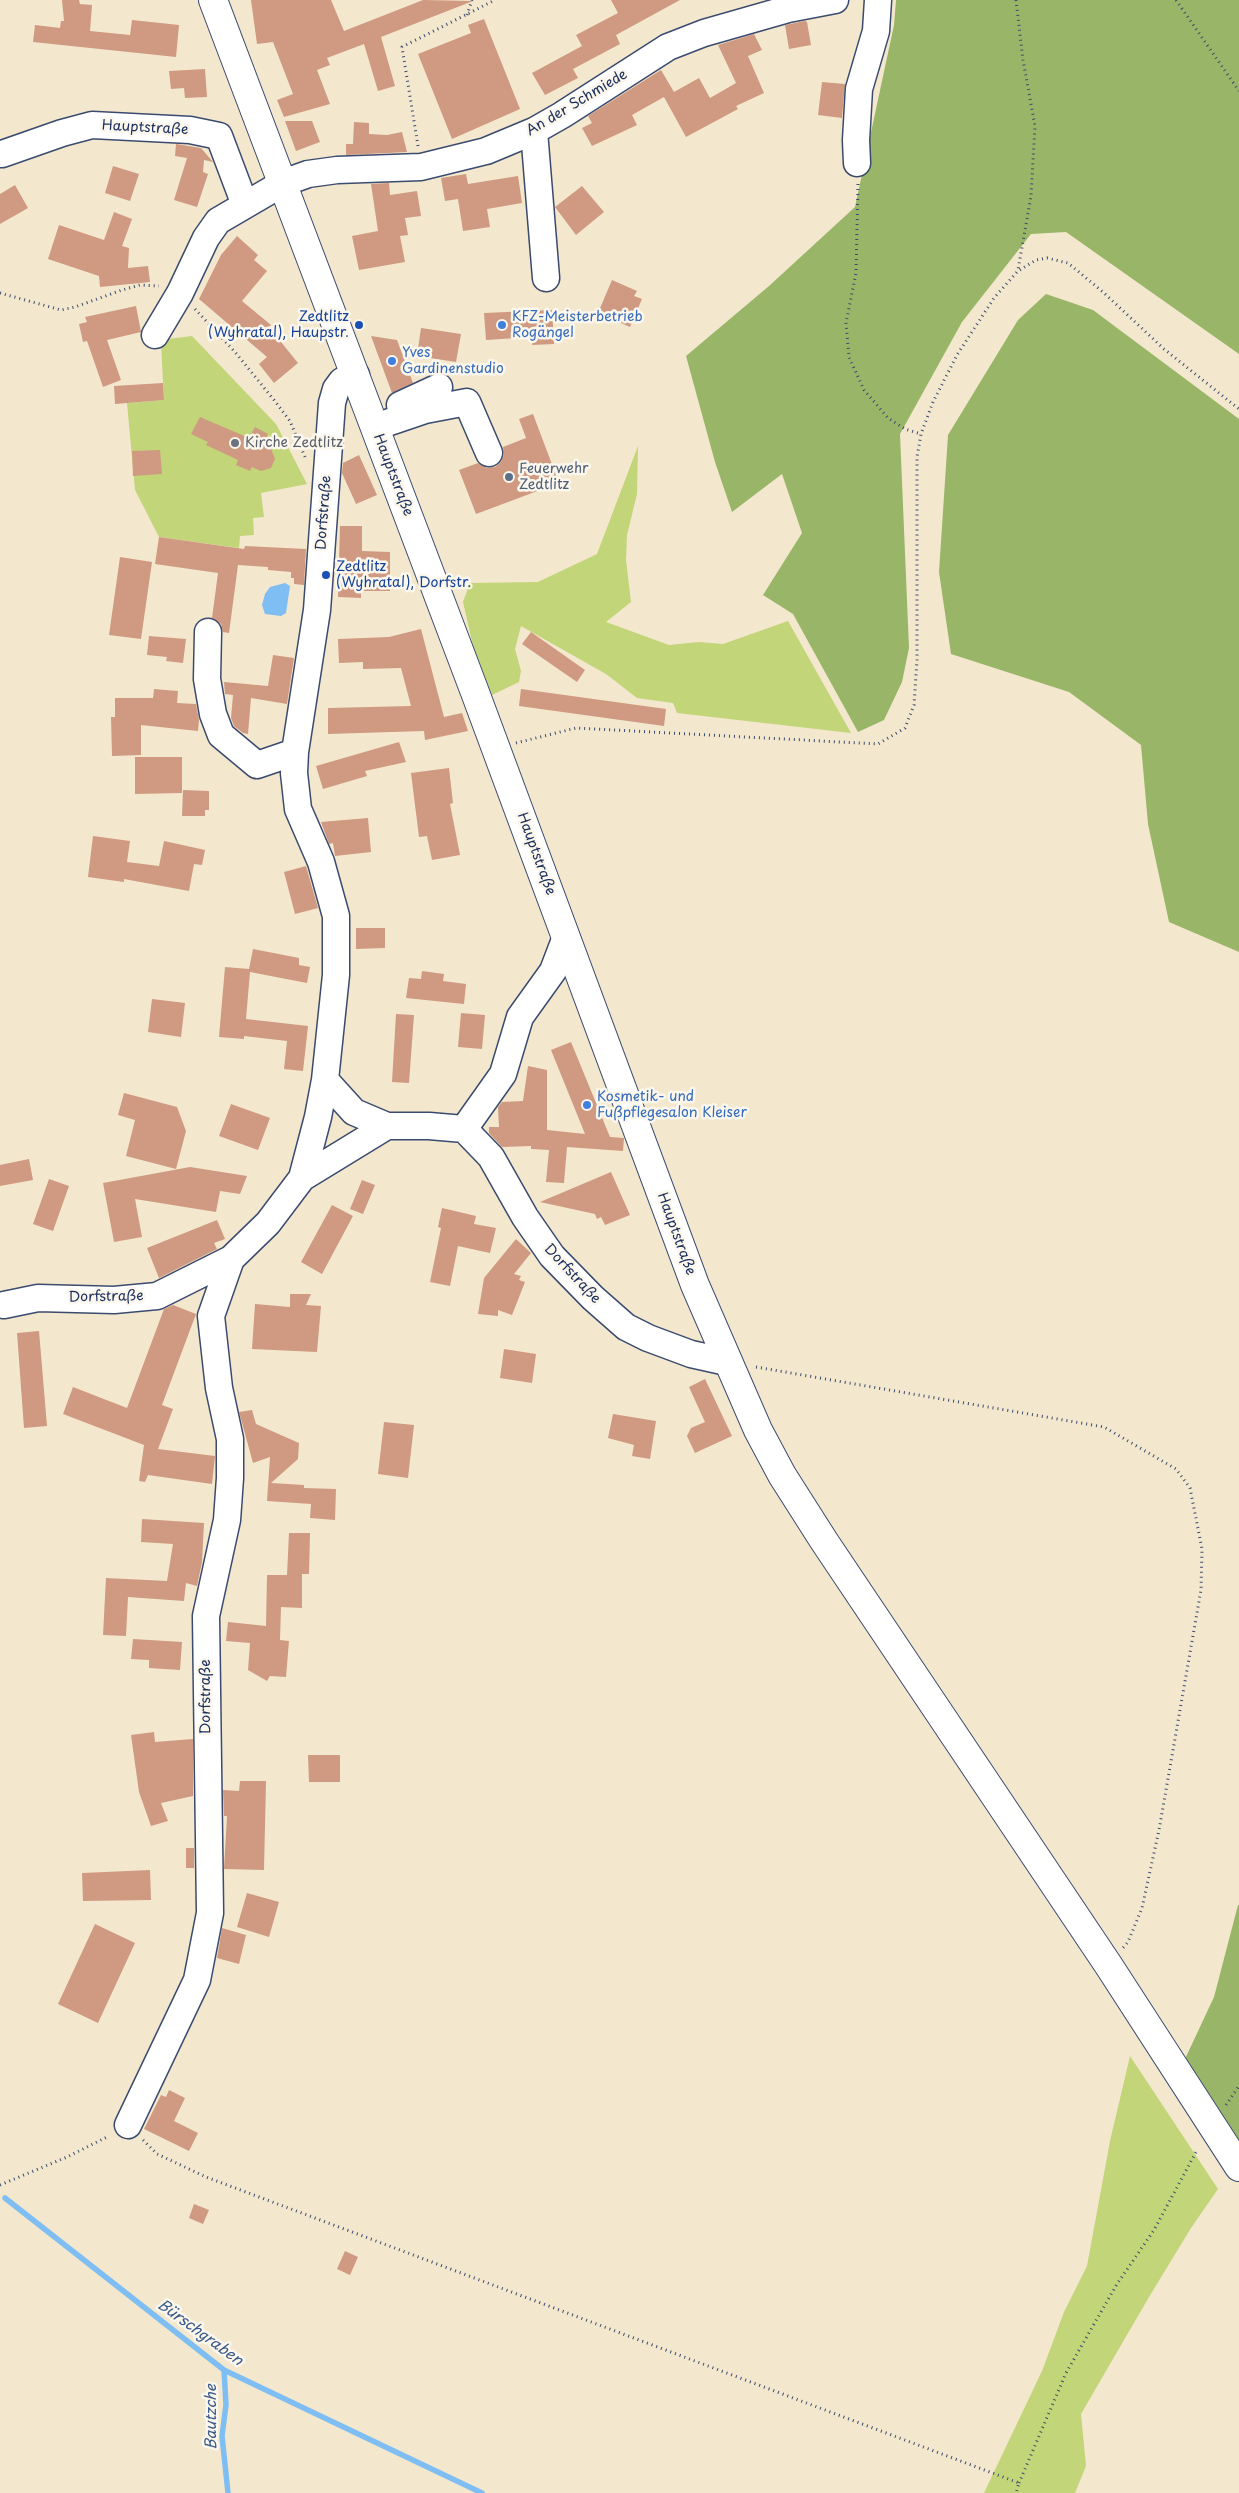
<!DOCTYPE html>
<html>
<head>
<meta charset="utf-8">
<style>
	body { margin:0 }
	canvas { display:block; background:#f3e7cd }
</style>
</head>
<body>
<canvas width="1239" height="2493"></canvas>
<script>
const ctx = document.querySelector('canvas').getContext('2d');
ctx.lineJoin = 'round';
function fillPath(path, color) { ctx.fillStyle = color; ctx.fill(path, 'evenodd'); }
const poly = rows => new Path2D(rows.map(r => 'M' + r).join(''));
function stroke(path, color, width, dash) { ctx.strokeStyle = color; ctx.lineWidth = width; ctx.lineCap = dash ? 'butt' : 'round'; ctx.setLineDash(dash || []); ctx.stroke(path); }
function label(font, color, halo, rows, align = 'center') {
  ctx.font = font + ' "Playpen Sans",sans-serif'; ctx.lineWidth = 5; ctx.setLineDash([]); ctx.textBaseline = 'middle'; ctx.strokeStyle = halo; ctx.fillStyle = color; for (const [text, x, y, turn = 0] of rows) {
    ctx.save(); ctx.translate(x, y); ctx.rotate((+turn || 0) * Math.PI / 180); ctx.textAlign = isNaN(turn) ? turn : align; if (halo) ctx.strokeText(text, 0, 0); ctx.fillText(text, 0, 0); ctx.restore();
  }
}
const green = poly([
	[192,336,276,424,307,484,261,493,264,517,253,518,254,535,240,536,239,548,159,537,135,490,127,403,164,400,161,343,168,339],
	[638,446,637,494,627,535,626,560,631,602,606,622,669,645,699,642,723,644,788,621,851,733,677,713,673,703,637,698,606,674,521,626,515,649,521,671,519,682,492,695,473,646,463,602,470,583,538,582,597,554],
	[1130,2056,1218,2189,1191,2228,1149,2297,1081,2414,1086,2466,1075,2493,984,2493,1042,2371,1064,2312,1087,2266,1110,2141]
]);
const forest = poly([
	[896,0,1239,0,1239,354,1066,232,1031,234,962,322,900,434,909,648,902,682,884,720,858,732,793,614,763,595,802,533,782,474,732,512,715,462,686,356,769,286,855,207,894,25],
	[1046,294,1093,310,1239,419,1239,952,1169,922,1148,824,1141,745,1069,692,951,654,939,572,948,435,1018,320],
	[1238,1905,1239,1905,1239,2145,1185,2059,1214,1997]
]);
const water = poly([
	[285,583,290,586,286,613,281,616,265,614,262,605,265,594,270,587]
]);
const stream = poly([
	[5,2198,224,2370,482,2493],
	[224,2370,226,2405,222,2436,228,2493]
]);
const building = poly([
	[62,0,79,0,80,4,92,5,90,31,130,35,132,20,179,25,176,57,33,42,35,25,60,28,61,21,64,21],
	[251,0,331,0,344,31,423,0,473,1,381,37,395,86,378,91,364,44,327,58,330,65,317,70,330,104,284,117,277,100,293,94,273,42,257,44],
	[611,0,680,0,616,35,620,44,573,69,578,78,545,95,532,73,582,46,576,35,618,13],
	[484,19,520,109,452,139,418,54,471,33,468,25],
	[805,21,807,22,811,45,789,49,785,25],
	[754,34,762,50,748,56,764,93,736,106,738,109,686,137,664,97,632,115,637,125,592,146,582,128,592,123,588,116,661,70,674,92,699,78,710,98,736,83,718,45],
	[205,69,207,97,185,98,184,88,171,89,169,71],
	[822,82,845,84,842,118,818,115],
	[285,121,312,121,320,142,296,151],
	[354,122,369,123,369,134,387,135,402,132,407,152,346,155,346,144,353,144],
	[176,144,201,148,213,162,204,160,203,172,208,174,197,207,174,200,187,158,175,156],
	[113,166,139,174,130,201,105,193],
	[466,174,468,184,518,176,522,203,487,209,490,227,463,231,458,199,445,201,441,178],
	[389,183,390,195,417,191,421,216,405,218,408,235,400,236,405,262,359,270,352,236,378,231,371,184],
	[15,185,28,208,0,224,0,194],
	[582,186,604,212,576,235,555,207],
	[114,212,132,219,122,246,129,248,128,268,148,266,150,282,100,287,99,276,48,259,59,225,104,240],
	[237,236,258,255,254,260,267,271,242,301,271,325,269,327,298,363,274,383,259,364,267,357,199,299,221,255],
	[612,280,637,291,634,296,642,299,630,327,598,313],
	[136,306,141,332,107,340,121,380,103,387,87,341,83,342,79,324,87,322,85,317],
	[552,310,554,344,532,345,532,337,486,340,484,313],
	[421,328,461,334,456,362,417,356],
	[371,336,397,340,413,383,392,393],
	[163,383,164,400,115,404,114,386],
	[533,414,559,483,476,514,459,470,478,463,487,468,495,467,501,462,504,455,503,447,526,438,519,419],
	[200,417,249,438,255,427,268,434,262,445,271,449,275,459,271,468,261,471,252,467,250,471,236,465,238,460,206,445,208,442,191,434],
	[160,450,162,474,133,476,132,451],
	[359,455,377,495,356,504,342,473,343,463],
	[340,526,362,526,362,551,390,552,390,591,361,591,361,598,338,597],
	[159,537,244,549,245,546,306,549,304,585,294,584,294,578,291,578,291,572,268,570,268,567,238,565,229,633,223,632,221,624,212,618,218,573,155,564],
	[120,557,152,562,141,639,109,635],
	[421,629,444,717,462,713,468,731,425,740,424,731,328,734,328,708,411,706,401,668,363,669,363,662,339,663,338,639,389,637],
	[531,632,585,670,577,682,522,644],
	[149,636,186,639,183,663,166,661,167,657,147,655],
	[273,655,294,658,287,704,251,698,248,734,243,733,234,726,231,718,233,695,225,694,224,682,268,686],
	[154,689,178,691,177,703,196,704,199,720,198,731,141,725,141,755,112,756,111,717,115,717,115,698,153,698],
	[521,689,666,709,664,726,519,706],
	[399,742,406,762,365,771,367,776,323,789,316,766],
	[135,757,182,757,182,793,135,794],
	[449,768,453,803,450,804,460,855,432,860,427,836,419,837,411,773],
	[183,790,209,791,209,810,205,810,205,816,182,816],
	[368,818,371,852,335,856,333,843,329,844,321,822],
	[93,836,130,841,127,862,159,866,164,841,205,850,202,865,194,864,189,891,124,879,124,882,88,877],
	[306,866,318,908,295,914,284,872],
	[356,928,385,928,385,948,356,949],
	[253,949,299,958,299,965,310,967,307,983,250,972,246,1019,308,1026,303,1071,284,1069,287,1041,244,1036,244,1039,219,1037,225,967,249,969],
	[422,971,444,974,443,981,466,984,464,1004,406,998,409,978,421,979],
	[152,999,185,1003,181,1037,148,1032],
	[461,1013,485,1015,482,1049,458,1047],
	[396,1014,414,1015,409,1083,392,1082],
	[571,1042,610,1137,624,1138,623,1151,567,1147,564,1183,546,1182,549,1150,531,1149,531,1146,502,1147,489,1133,489,1127,499,1127,498,1107,502,1102,523,1101,528,1066,547,1070,547,1130,585,1134,551,1050],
	[124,1093,177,1107,186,1131,176,1169,126,1156,135,1120,118,1115],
	[231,1104,270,1118,258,1150,219,1136],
	[29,1159,33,1180,0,1186,0,1165],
	[190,1167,247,1176,240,1194,220,1191,216,1212,135,1199,142,1237,114,1242,103,1183],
	[611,1172,630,1215,605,1225,601,1217,597,1219,595,1214,540,1202],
	[49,1179,69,1186,53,1231,33,1224],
	[362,1180,375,1185,363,1214,350,1209],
	[332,1205,353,1216,322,1274,301,1262],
	[442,1208,476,1216,474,1224,496,1228,490,1253,458,1246,450,1286,430,1282,441,1228,438,1227],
	[217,1220,225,1239,214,1243,217,1249,159,1278,147,1248],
	[516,1239,531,1253,514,1274,521,1276,519,1280,525,1282,512,1315,498,1310,498,1316,478,1314,484,1278],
	[290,1294,311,1294,306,1305,321,1306,317,1352,252,1349,255,1304,290,1307],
	[173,1305,196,1314,162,1405,173,1409,158,1449,215,1456,212,1484,148,1475,145,1482,139,1481,144,1445,63,1414,73,1387,127,1408,164,1309],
	[39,1331,47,1426,24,1428,17,1333],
	[504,1349,536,1354,532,1383,500,1378],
	[705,1379,732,1436,695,1453,687,1436,691,1428,705,1422,689,1387],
	[252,1410,256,1424,299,1443,298,1459,271,1483,304,1485,304,1488,336,1489,335,1520,310,1518,311,1504,267,1501,270,1457,253,1463,239,1412],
	[613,1414,656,1421,650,1459,632,1456,634,1445,608,1438],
	[384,1422,414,1425,408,1478,378,1474],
	[142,1519,204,1523,202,1562,197,1586,186,1583,184,1601,128,1597,126,1636,103,1635,106,1578,167,1581,173,1544,141,1542],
	[289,1533,310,1533,309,1574,302,1574,302,1608,281,1607,280,1640,289,1641,286,1677,270,1676,267,1681,248,1670,250,1643,226,1641,228,1622,266,1626,267,1575,287,1575],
	[133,1639,182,1642,180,1670,149,1668,149,1660,131,1659],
	[154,1732,155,1742,193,1739,193,1796,161,1803,168,1821,151,1826,139,1792,131,1735],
	[308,1755,340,1755,340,1782,309,1782],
	[240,1781,266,1781,264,1870,224,1869,227,1816,224,1816,223,1790,239,1791],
	[186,1848,194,1848,194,1868,186,1868],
	[150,1870,151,1900,83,1901,82,1873],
	[247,1893,279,1902,269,1937,237,1927],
	[95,1924,135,1943,98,2023,58,2004],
	[222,1928,246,1935,239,1964,217,1958],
	[169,2090,185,2098,174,2121,198,2133,189,2151,144,2129,161,2095,166,2097],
	[194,2204,209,2210,203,2224,189,2218],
	[345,2251,358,2257,350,2275,337,2269]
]);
const path = poly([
	[1016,0,1023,60,1035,126,1031,196,1018,270],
	[1176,0,1239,91],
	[467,15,472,0],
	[418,146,402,47,495,0],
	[858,184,856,273,846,323,849,357,864,390,888,418,905,429,921,434],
	[0,293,61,310,75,307,122,290,140,285,159,286],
	[195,309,235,352,274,400,290,421,305,457],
	[516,743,576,728,878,744,905,728,914,705,917,660,917,457,921,434,933,402,957,355,994,298,1018,271,1036,260,1047,258,1068,263,1103,292,1164,349,1239,409],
	[756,1367,1104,1427,1176,1469,1190,1488,1202,1549,1201,1590,1159,1830,1142,1908,1128,1942,1123,1948],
	[1226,2105,1239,2086],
	[143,2140,157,2154,206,2177,1019,2483,1016,2493],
	[0,2185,67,2157,109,2136],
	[1019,2483,1066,2373,1117,2284,1154,2230,1196,2152]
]);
const minor = poly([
	[534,131,546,278],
	[2,154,62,133,92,125,190,130,219,136,245,205],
	[857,163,856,140,859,89,876,31,878,0],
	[155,335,180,293,206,238,218,221,283,183,308,174,337,170,421,167,486,151,534,131,562,115,668,47,704,33,788,9,835,0],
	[400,405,439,387],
	[375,427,425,410,467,402,489,453],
	[208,632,207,679,213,714,221,735,257,765,295,752],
	[325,1080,354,1112,387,1126],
	[464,1129,503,1074,520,1017,553,971,566,937],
	[302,1178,387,1126,429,1126,464,1129,491,1157,525,1217,552,1256,593,1298,626,1327,648,1338,691,1354,727,1362],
	[4,1305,38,1298,114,1300,157,1296,231,1259,268,1223,302,1178,318,1117,325,1080,336,975,336,916,321,862,298,809,294,773,295,752,317,610,332,403,336,389,342,381,356,375],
	[128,2125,197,1980,210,1913,206,1616,227,1520,230,1478,230,1439,219,1388,211,1316,231,1259]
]);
const major = poly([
	[213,0,476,695,695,1285,758,1430,782,1475,824,1541,1109,1966,1239,2167]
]);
const markers = [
	[359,325,5,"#1a4fb4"],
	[502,325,5,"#3f7fe0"],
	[392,361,5,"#3f7fe0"],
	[235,443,5,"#6b7280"],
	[509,477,5,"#5c6f8a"],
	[326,575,5,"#1a4fb4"],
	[587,1105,5,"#3f7fe0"]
];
const streetNames = [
	["An der Schmiede",577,103,-31],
	["Hauptstraße",145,128,3],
	["Hauptstraße",393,475,69],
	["Dorfstraße",324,513,-86],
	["Hauptstraße",536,854,70],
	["Hauptstraße",676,1234,70],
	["Dorfstraße",572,1274,47],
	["Dorfstraße",106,1297,-1],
	["Dorfstraße",206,1697,-90]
];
const transitNames = [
	["Zedtlitz",349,317],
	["(Wyhratal), Haupstr.",349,333],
	["Zedtlitz",336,567,"left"],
	["(Wyhratal), Dorfstr.",336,583,"left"]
];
const shopNames = [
	["KFZ-Meisterbetrieb",512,317],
	["Rogängel",512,333],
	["Yves",402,353],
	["Gardinenstudio",402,369],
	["Kosmetik- und",597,1097],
	["Fußpflegesalon Kleiser",597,1113]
];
const worshipNames = [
	["Kirche Zedtlitz",245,443]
];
const serviceNames = [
	["Feuerwehr",519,469],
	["Zedtlitz",519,485]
];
const waterNames = [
	["Bürschgraben",200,2333,36],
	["Bautzche",212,2417,-90]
];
fillPath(green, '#c2d578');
fillPath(forest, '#99b668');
fillPath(water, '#7fbef3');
stroke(stream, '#7fbef3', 5.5);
fillPath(building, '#cf9a81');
stroke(minor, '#3b4b6f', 29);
stroke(major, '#3b4b6f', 30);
stroke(path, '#3b4b6f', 3, [1, 4]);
stroke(minor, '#fff', 26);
stroke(major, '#fff', 28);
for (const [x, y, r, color] of markers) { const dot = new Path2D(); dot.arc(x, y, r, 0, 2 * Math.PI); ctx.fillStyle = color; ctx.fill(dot); stroke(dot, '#fbf7ec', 2); }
label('14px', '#1b2f5e', '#fbf7ec', streetNames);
label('14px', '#164399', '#fbf7ec', transitNames, 'right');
label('14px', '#366cbe', '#fbf7ec', shopNames, 'left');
label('14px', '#5b616d', '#fbf7ec', worshipNames, 'left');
label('14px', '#4e5e75', '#fbf7ec', serviceNames, 'left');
label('italic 15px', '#395a8b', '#fbf7ec', waterNames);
</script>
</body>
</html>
